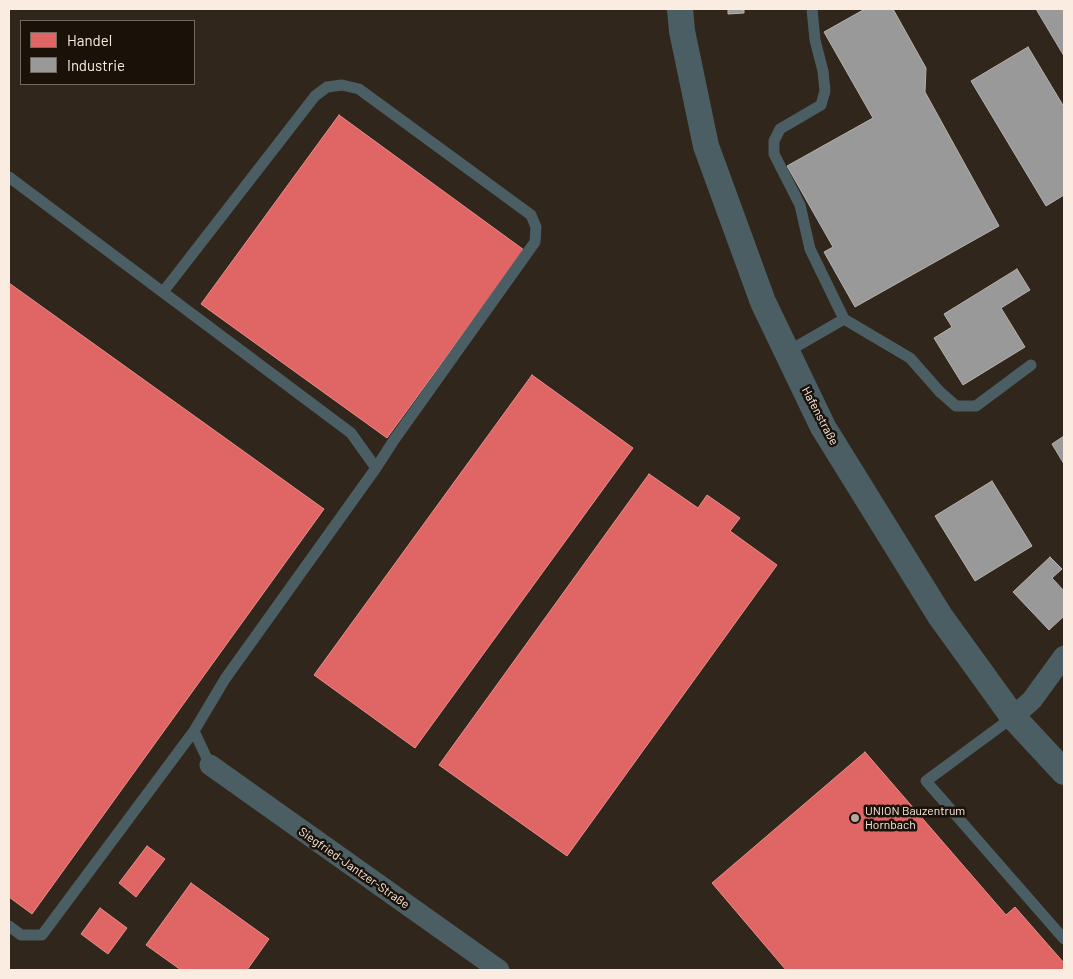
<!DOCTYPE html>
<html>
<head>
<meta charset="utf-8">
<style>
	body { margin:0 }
	#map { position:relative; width:1073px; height:979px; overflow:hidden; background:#31261b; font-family:Barlow,sans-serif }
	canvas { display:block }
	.frame { position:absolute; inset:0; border:10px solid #faece0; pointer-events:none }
	.legend { position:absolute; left:20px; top:20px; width:175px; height:65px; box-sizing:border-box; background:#1a1109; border:1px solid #74695f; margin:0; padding:6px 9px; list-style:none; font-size:15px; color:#faece0 }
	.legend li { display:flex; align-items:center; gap:10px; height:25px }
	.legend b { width:25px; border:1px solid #74695f }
</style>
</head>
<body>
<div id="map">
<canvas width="1073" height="979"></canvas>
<div class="frame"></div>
<ul class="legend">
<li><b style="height:14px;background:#e06666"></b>Handel</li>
<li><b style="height:14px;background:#999"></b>Industrie</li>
</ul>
</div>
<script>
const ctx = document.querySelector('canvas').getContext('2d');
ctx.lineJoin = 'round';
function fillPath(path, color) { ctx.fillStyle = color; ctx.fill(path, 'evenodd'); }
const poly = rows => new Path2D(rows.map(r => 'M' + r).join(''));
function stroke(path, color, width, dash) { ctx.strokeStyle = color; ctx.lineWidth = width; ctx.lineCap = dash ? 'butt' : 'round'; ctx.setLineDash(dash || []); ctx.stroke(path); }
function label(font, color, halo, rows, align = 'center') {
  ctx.font = font + ' Barlow,sans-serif'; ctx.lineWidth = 5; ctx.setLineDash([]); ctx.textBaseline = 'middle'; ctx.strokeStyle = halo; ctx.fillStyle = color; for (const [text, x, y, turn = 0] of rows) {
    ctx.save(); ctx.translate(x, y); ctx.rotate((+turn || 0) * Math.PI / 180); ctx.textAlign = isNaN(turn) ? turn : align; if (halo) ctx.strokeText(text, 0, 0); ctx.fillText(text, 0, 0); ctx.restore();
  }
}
const shops = poly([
	[339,115,524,250,387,438,201,304,339,115],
	[9,283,324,509,32,914,9,897,9,283],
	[532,375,633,448,415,748,314,675,532,375],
	[649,474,698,508,707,495,740,518,730,531,777,565,567,856,439,765,649,474],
	[865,752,1006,915,1015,907,1064,963,1064,970,786,970,712,883,865,752],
	[147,846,165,859,136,897,119,883,147,846],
	[191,883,269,939,247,970,181,970,146,945,191,883],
	[100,908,127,928,108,954,81,934,100,908]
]);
const industry = poly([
	[728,9,744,9,744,13,728,14,728,9],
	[865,9,893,9,926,68,925,92,999,226,855,307,824,252,833,247,787,166,873,118,824,32,865,9],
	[1036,9,1064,9,1064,56,1036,9],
	[1028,47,1064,107,1064,195,1046,206,971,81,1028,47],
	[1017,269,1030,290,1001,308,1025,347,963,385,934,338,952,327,944,314,1017,269],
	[1064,436,1064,464,1052,444,1064,436],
	[992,481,1032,546,975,581,935,516,992,481],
	[1050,557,1062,569,1052,578,1064,591,1064,616,1049,630,1013,592,1050,557]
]);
const service = poly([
	[9,177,351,433,376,468,225,679,194,731,42,935,21,935,9,926],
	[163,292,315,96,327,87,342,85,359,89,531,215,536,227,535,242,394,440,376,468],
	[844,319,910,358,940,392,956,406,976,406,1031,365],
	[787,352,844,319,810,249,800,205,774,154,774,141,780,129,821,105,825,91,823,71,815,40,812,9],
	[1013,717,926,781,1064,939],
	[194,731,210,765]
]);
const minor = poly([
	[1013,717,1032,700,1064,656],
	[210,765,499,970]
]);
const tertiary = poly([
	[680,9,682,31,706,146,763,302,823,427,940,616,1013,717,1064,772]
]);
const markers = [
	[855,818,5,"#b4a79b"]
];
const streetNames = [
	["Hafenstraße",820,416,62],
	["Siegfried-Jantzer-Straße",354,868,35]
];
const poiNames = [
	["UNION Bauzentrum",865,811],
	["Hornbach",865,825]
];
fillPath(shops, '#e06666');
stroke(shops, '#e88e8b', 1);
fillPath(industry, '#999');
stroke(industry, '#b6b2ae', 1);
stroke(service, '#4a5e64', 11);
stroke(minor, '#4a5e64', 21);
stroke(tertiary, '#4a5e64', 26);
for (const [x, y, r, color] of markers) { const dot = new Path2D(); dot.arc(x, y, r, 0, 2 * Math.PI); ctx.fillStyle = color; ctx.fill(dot); stroke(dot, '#1a1109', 2); }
label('12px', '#faece0', '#1a1109', streetNames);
label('12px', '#faece0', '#1a1109', poiNames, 'left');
</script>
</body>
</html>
